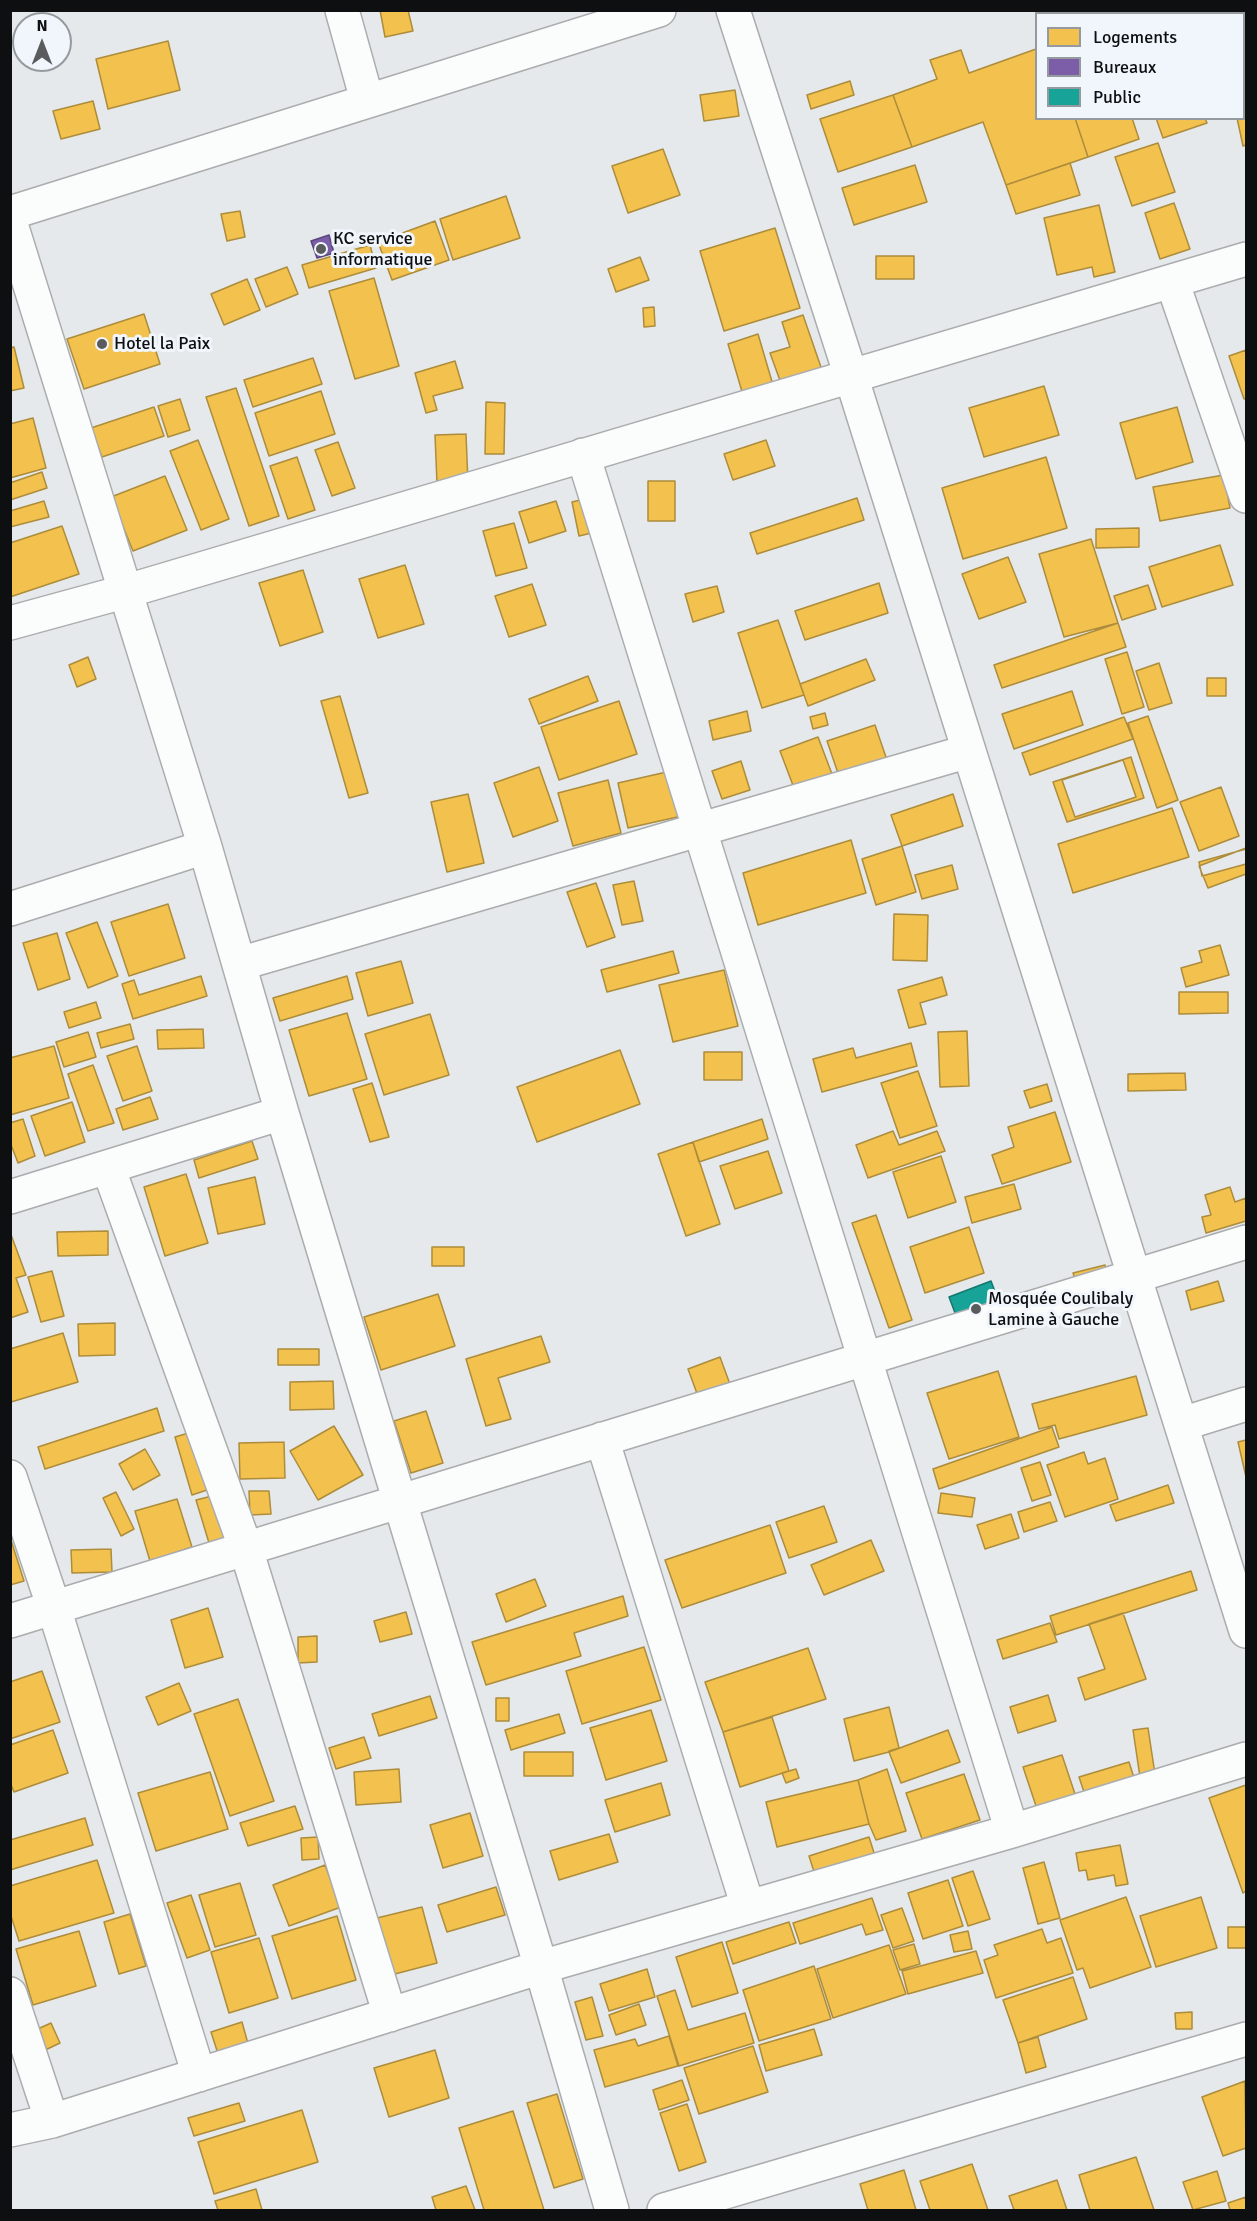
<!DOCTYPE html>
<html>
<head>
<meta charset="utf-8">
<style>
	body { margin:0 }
	#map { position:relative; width:1257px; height:2221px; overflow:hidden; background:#e6e9eb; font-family:Signika,sans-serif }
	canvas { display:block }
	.frame { position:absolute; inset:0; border:12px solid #0d0f10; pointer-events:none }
	.legend { position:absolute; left:1035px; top:12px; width:210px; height:108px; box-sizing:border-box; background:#f0f6fc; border:2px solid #959a9e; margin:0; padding:8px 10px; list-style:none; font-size:18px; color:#0d0f10 }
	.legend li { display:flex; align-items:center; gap:12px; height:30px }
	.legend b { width:30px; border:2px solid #959a9e }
	.north { position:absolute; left:12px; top:12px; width:60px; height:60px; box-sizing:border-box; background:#f0f6fc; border:2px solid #959a9e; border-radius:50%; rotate:0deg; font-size:16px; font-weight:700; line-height:24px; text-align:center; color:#0d0f10 }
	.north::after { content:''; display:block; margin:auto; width:21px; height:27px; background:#595b5d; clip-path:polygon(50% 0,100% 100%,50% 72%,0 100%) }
</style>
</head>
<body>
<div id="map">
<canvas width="1257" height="2221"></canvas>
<div class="frame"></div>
<ul class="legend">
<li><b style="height:16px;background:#f2c14e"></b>Logements</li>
<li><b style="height:16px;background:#7b5ea7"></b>Bureaux</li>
<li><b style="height:16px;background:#17a398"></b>Public</li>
</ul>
<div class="north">N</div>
</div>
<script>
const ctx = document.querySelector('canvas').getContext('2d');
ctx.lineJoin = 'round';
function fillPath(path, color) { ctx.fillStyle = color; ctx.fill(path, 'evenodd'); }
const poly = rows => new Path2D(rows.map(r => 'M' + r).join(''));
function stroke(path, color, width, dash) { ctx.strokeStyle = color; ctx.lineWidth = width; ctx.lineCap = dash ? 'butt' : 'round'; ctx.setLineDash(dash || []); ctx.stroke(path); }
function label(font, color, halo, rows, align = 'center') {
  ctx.font = font + ' Signika,sans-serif'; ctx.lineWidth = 6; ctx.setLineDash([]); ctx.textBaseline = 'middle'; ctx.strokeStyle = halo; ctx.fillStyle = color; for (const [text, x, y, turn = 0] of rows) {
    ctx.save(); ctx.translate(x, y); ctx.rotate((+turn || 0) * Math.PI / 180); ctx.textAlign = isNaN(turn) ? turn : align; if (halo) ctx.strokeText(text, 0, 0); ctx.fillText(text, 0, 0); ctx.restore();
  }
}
const homes = poly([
	[380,10,408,10,413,31,385,37,380,10],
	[1110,10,1156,10,1157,14,1103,14,1110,10],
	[1176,10,1221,10,1222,14,1177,14,1176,10],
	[1240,10,1246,10,1246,28,1244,14,1241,14,1240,10],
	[168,41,180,90,108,109,96,59,168,41],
	[1036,49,1036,118,1075,118,1088,157,1006,185,983,122,912,147,893,95,937,79,930,60,961,50,969,73,1036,49],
	[850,81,854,95,811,109,807,95,850,81],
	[735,90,739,116,704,121,700,95,735,90],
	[893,95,912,147,838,172,820,119,893,95],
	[93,101,100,129,61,139,53,111,93,101],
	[1244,112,1246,112,1246,145,1243,146,1237,118,1244,118,1244,112],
	[1075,118,1132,118,1139,139,1088,157,1075,118],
	[1156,118,1205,118,1207,123,1163,138,1156,118],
	[1158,143,1175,192,1132,206,1115,157,1158,143],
	[663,149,680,195,628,213,612,166,663,149],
	[1070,163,1080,195,1016,214,1006,185,1070,163],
	[915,165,927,202,854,225,842,188,915,165],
	[506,196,520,238,453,260,440,219,506,196],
	[1174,203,1190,249,1160,259,1145,213,1174,203],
	[1099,205,1115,272,1094,277,1092,267,1057,275,1044,218,1099,205],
	[240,211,245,237,227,241,221,214,240,211],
	[435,221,449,260,392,280,378,242,435,221],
	[775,228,800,308,724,331,700,251,775,228],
	[370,245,376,268,309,288,302,265,370,245],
	[876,256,914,256,914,279,876,279,876,256],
	[640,257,649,280,616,292,608,269,640,257],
	[287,267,298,294,266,307,255,279,287,267],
	[374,278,399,366,355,379,329,291,374,278],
	[247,279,260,310,224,325,211,294,247,279],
	[654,307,655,326,644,327,643,308,654,307],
	[144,314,160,364,84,389,67,339,144,314],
	[803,315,823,373,782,386,770,353,790,347,782,322,803,315],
	[758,334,773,385,743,395,728,344,758,334],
	[14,347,24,388,10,391,10,348,14,347],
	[1246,350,1246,398,1244,399,1229,356,1246,350],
	[313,358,322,384,253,407,244,380,313,358],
	[455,361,463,388,433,396,437,410,426,413,415,373,455,361],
	[1044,386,1059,435,984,457,969,408,1044,386],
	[236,388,279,516,249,526,206,397,236,388],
	[321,391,335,434,269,456,255,413,321,391],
	[180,399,190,430,168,437,158,406,180,399],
	[486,402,505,403,504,454,485,454,486,402],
	[154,407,164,436,102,457,91,428,154,407],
	[1177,407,1193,462,1136,479,1120,423,1177,407],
	[33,418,46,468,10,478,10,424,33,418],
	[466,434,468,483,437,484,435,435,466,434],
	[198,440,229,519,201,530,170,451,198,440],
	[766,440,775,466,733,480,724,454,766,440],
	[338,442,355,488,332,496,315,450,338,442],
	[297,457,315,510,288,519,270,466,297,457],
	[1046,457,1067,528,963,559,942,488,1046,457],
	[42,472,47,488,10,500,10,483,42,472],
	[1224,475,1230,508,1160,521,1153,487,1224,475],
	[165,476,187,530,133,551,111,497,165,476],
	[648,481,675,481,675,521,648,521,648,481],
	[592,497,600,531,579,536,572,502,592,497],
	[857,498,864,520,757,554,750,533,857,498],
	[44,501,49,517,10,527,10,511,44,501],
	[556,501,566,531,529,543,519,512,556,501],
	[514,523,527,568,496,576,483,531,514,523],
	[62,526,79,574,10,597,10,543,62,526],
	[1139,528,1139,547,1096,548,1096,529,1139,528],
	[1091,539,1118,623,1064,637,1039,554,1091,539],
	[1220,545,1233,585,1162,607,1149,567,1220,545],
	[1008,557,1026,602,979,619,962,574,1008,557],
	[405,565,424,624,378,638,359,579,405,565],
	[303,570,323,632,280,646,259,583,303,570],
	[879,583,888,613,805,640,795,611,879,583],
	[532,584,546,625,509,637,495,596,532,584],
	[1148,585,1156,609,1122,620,1114,596,1148,585],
	[717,586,724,612,693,622,685,594,717,586],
	[778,620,804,695,762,708,738,633,778,620],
	[1118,623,1126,647,1002,688,994,665,1118,623],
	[1127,652,1144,707,1122,714,1105,659,1127,652],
	[88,657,96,679,77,687,69,665,88,657],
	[866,659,875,680,808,706,800,684,866,659],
	[1159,663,1172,703,1149,710,1136,671,1159,663],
	[588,676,598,701,539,724,529,699,588,676],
	[1207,678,1226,678,1226,696,1207,696,1207,678],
	[1072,691,1083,725,1014,749,1002,714,1072,691],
	[340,696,368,793,349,798,321,701,340,696],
	[619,701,637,754,559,780,541,727,619,701],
	[747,711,751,731,713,740,709,721,747,711],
	[825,713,828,725,813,729,810,717,825,713],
	[1148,716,1178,800,1157,808,1128,723,1148,716],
	[1124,717,1133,739,1030,775,1022,753,1124,717],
	[875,725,888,763,840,779,827,741,875,725],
	[818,737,835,782,797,796,780,751,818,737],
	[1131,757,1144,798,1067,822,1053,782,1131,757],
	[1123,760,1136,797,1075,817,1062,780,1123,760],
	[741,761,750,790,722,799,712,771,741,761],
	[539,767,558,821,513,837,494,783,539,767],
	[671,771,682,816,628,828,618,783,671,771],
	[608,780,621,833,573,846,558,793,608,780],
	[1221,787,1239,836,1199,851,1180,802,1221,787],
	[468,794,484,863,447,872,431,802,468,794],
	[953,794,963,826,902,846,891,815,953,794],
	[1172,808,1189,857,1073,893,1058,844,1172,808],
	[851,840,866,893,758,925,743,873,851,840],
	[902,846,916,892,876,905,862,859,902,846],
	[1246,848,1246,874,1208,888,1199,866,1246,848],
	[1246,849,1246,864,1202,876,1199,862,1246,849],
	[952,865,958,889,922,899,915,875,952,865],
	[634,881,643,921,622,925,613,885,634,881],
	[596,883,615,937,587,947,567,892,596,883],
	[168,904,185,958,129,976,111,922,168,904],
	[894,914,928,915,927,961,893,960,894,914],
	[97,922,118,976,88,988,66,933,97,922],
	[57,933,70,979,38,990,23,943,57,933],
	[1220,945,1229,975,1186,987,1181,968,1202,962,1199,951,1220,945],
	[673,951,679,973,607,992,601,970,673,951],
	[401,961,413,1003,368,1016,356,973,401,961],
	[724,970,738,1026,673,1042,659,985,724,970],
	[201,976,207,996,133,1019,122,984,134,980,139,995,201,976],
	[347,976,353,999,280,1021,273,998,347,976],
	[942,977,947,995,920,1003,926,1024,909,1028,898,990,942,977],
	[1179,992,1228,992,1228,1013,1179,1014,1179,992],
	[96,1002,101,1018,69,1028,64,1012,96,1002],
	[347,1013,367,1079,309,1096,289,1030,347,1013],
	[430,1014,449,1075,384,1095,365,1034,430,1014],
	[130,1024,134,1039,101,1048,97,1033,130,1024],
	[203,1029,204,1048,158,1049,157,1030,203,1029],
	[967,1031,969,1086,940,1087,938,1032,967,1031],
	[88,1032,96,1057,64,1067,56,1042,88,1032],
	[911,1043,917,1066,822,1092,813,1059,853,1048,856,1058,911,1043],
	[54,1046,69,1098,10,1115,10,1058,54,1046],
	[137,1046,152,1091,123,1101,107,1056,137,1046],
	[620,1050,640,1104,537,1142,517,1087,620,1050],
	[704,1052,742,1052,742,1080,704,1080,704,1052],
	[93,1065,114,1123,88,1131,68,1074,93,1065],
	[918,1071,937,1126,900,1138,881,1083,918,1071],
	[1185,1073,1186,1090,1128,1091,1128,1074,1185,1073],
	[372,1083,389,1137,370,1142,353,1089,372,1083],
	[1047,1084,1052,1101,1030,1108,1024,1091,1047,1084],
	[150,1097,158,1119,123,1130,116,1109,150,1097],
	[72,1102,85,1142,45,1156,31,1116,72,1102],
	[1055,1112,1071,1162,1002,1184,992,1155,1014,1147,1008,1127,1055,1112],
	[23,1119,35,1156,18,1163,10,1142,10,1123,23,1119],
	[762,1119,768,1139,699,1162,693,1142,762,1119],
	[893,1131,899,1145,937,1131,945,1151,868,1178,856,1145,893,1131],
	[252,1141,258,1159,199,1178,194,1160,252,1141],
	[693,1142,720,1224,686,1236,658,1154,693,1142],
	[768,1151,782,1193,735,1209,720,1166,768,1151],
	[941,1156,956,1202,908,1218,893,1172,941,1156],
	[186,1174,208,1243,165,1256,144,1187,186,1174],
	[255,1177,265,1224,218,1234,208,1188,255,1177],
	[1014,1184,1021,1209,972,1223,965,1197,1014,1184],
	[1230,1187,1235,1202,1246,1198,1246,1221,1206,1233,1202,1217,1211,1215,1205,1195,1230,1187],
	[876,1215,912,1320,889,1328,852,1223,876,1215],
	[969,1227,984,1273,925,1293,910,1247,969,1227],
	[108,1231,108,1255,58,1256,57,1232,108,1231],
	[10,1232,26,1275,16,1278,28,1312,10,1318,10,1232],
	[432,1247,464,1247,464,1266,432,1266,432,1247],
	[1105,1265,1110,1282,1079,1291,1073,1273,1105,1265],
	[52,1271,64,1316,41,1322,28,1277,52,1271],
	[1218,1281,1224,1301,1191,1310,1186,1291,1218,1281],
	[438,1294,455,1346,381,1370,364,1317,438,1294],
	[115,1323,115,1355,79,1356,78,1324,115,1323],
	[63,1333,78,1382,11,1402,10,1349,63,1333],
	[541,1336,550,1362,498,1378,511,1419,486,1426,466,1359,541,1336],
	[278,1349,319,1349,319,1365,278,1365,278,1349],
	[720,1357,731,1387,699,1399,688,1369,720,1357],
	[998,1371,1019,1437,949,1459,927,1393,998,1371],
	[1136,1376,1147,1415,1059,1439,1055,1425,1039,1429,1032,1404,1136,1376],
	[333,1381,334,1409,290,1410,290,1382,333,1381],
	[157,1408,164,1431,45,1469,38,1447,157,1408],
	[426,1411,443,1463,411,1473,394,1421,426,1411],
	[334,1426,363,1475,318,1500,290,1451,334,1426],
	[1052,1427,1059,1447,939,1489,933,1469,1052,1427],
	[195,1431,213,1488,192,1495,175,1437,195,1431],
	[1246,1440,1246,1477,1238,1442,1246,1440],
	[284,1442,285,1478,240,1479,239,1443,284,1442],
	[145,1449,160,1475,133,1490,119,1464,145,1449],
	[1084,1452,1088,1464,1105,1458,1118,1499,1065,1517,1047,1465,1084,1452],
	[1040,1462,1051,1495,1032,1501,1021,1468,1040,1462],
	[1168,1485,1174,1503,1116,1521,1110,1505,1168,1485],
	[249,1491,269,1491,271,1514,250,1515,249,1491],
	[116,1492,134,1529,121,1536,103,1498,116,1492],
	[941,1493,975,1498,972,1517,938,1513,941,1493],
	[212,1496,225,1538,209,1543,196,1500,212,1496],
	[177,1499,192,1547,150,1561,135,1511,177,1499],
	[1050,1502,1057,1521,1024,1532,1018,1512,1050,1502],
	[824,1506,837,1542,789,1558,776,1522,824,1506],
	[1011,1514,1019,1538,985,1549,977,1525,1011,1514],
	[770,1525,786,1573,682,1608,665,1560,770,1525],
	[10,1537,24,1581,10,1585,10,1537],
	[871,1540,884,1571,824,1595,811,1565,871,1540],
	[111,1549,112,1572,72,1573,71,1550,111,1549],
	[1191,1571,1197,1590,1056,1635,1050,1616,1191,1571],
	[535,1579,546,1606,506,1622,496,1594,535,1579],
	[623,1596,628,1616,574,1633,581,1656,486,1685,472,1642,623,1596],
	[208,1608,223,1657,185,1668,171,1620,208,1608],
	[406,1612,412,1634,380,1642,374,1621,406,1612],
	[1123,1613,1146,1679,1085,1700,1078,1678,1105,1669,1089,1624,1123,1613],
	[1050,1623,1057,1642,1003,1659,997,1640,1050,1623],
	[317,1636,317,1662,298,1663,298,1637,317,1636],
	[644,1647,661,1700,582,1724,566,1671,644,1647],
	[808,1648,826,1699,723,1732,705,1682,808,1648],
	[42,1671,60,1722,10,1739,10,1682,42,1671],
	[179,1683,191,1711,158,1725,146,1697,179,1683],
	[1048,1695,1056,1721,1018,1733,1010,1707,1048,1695],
	[430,1696,437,1718,379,1736,372,1714,430,1696],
	[496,1698,509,1698,509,1721,496,1721,496,1698],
	[238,1699,274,1801,230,1816,194,1714,238,1699],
	[889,1707,899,1748,889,1751,889,1752,854,1761,844,1719,889,1707],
	[651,1710,667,1761,606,1780,590,1728,651,1710],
	[559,1714,565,1733,511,1750,505,1730,559,1714],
	[772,1717,789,1771,740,1787,723,1732,772,1717],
	[1148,1728,1155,1774,1140,1777,1133,1730,1148,1728],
	[53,1730,68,1773,14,1792,10,1782,10,1745,53,1730],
	[948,1730,960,1762,901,1783,889,1752,948,1730],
	[364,1737,371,1758,336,1769,329,1748,364,1737],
	[524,1752,573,1752,573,1776,524,1776,524,1752],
	[1062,1755,1078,1803,1039,1815,1023,1767,1062,1755],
	[1129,1762,1136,1784,1087,1801,1079,1777,1129,1762],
	[399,1769,401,1802,356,1805,354,1772,399,1769],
	[796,1769,799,1778,786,1783,782,1773,796,1769],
	[887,1769,906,1831,876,1840,869,1824,858,1780,887,1769],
	[210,1772,228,1829,156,1851,138,1793,210,1772],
	[964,1774,980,1820,922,1839,906,1793,964,1774],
	[858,1780,869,1824,777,1847,766,1802,858,1780],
	[661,1783,670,1815,615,1832,605,1800,661,1783],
	[1246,1785,1246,1891,1243,1893,1209,1798,1246,1785],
	[295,1806,303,1829,248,1846,240,1823,295,1806],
	[470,1813,483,1856,443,1868,430,1825,470,1813],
	[85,1818,93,1845,10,1870,10,1840,85,1818],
	[609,1834,618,1862,559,1880,550,1851,609,1834],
	[318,1837,319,1859,302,1860,301,1838,318,1837],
	[869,1837,876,1859,816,1878,809,1856,869,1837],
	[1120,1845,1128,1884,1116,1886,1114,1875,1088,1880,1086,1870,1079,1871,1076,1853,1120,1845],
	[97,1860,114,1913,19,1941,10,1913,10,1886,97,1860],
	[1044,1862,1060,1918,1038,1924,1023,1868,1044,1862],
	[325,1865,341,1907,289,1926,273,1885,325,1865],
	[973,1871,990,1919,968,1926,952,1878,973,1871],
	[948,1880,963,1926,923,1939,908,1893,948,1880],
	[240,1883,256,1935,215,1947,199,1895,240,1883],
	[496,1887,505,1915,447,1932,438,1905,496,1887],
	[191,1895,210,1950,187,1958,167,1903,191,1895],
	[1126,1897,1151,1967,1090,1988,1083,1968,1077,1970,1060,1920,1126,1897],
	[1201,1897,1217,1948,1156,1967,1140,1916,1201,1897],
	[872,1898,883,1930,866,1935,862,1924,800,1944,793,1923,872,1898],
	[422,1907,437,1963,391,1975,377,1918,422,1907],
	[902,1908,914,1941,893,1948,881,1915,902,1908],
	[130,1914,146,1966,119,1974,104,1922,130,1914],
	[337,1916,356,1980,292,1999,272,1936,337,1916],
	[789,1922,796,1943,733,1964,726,1942,789,1922],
	[1228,1927,1246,1927,1246,1948,1228,1948,1228,1927],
	[1042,1929,1047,1943,1061,1938,1073,1973,996,1998,984,1960,998,1955,994,1945,1042,1929],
	[79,1931,96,1986,33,2005,16,1949,79,1931],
	[968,1931,972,1949,954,1952,950,1935,968,1931],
	[259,1938,278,1998,229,2013,211,1952,259,1938],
	[722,1942,738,1993,692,2007,676,1957,722,1942],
	[914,1944,920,1964,900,1970,893,1950,914,1944],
	[889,1945,906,1994,833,2018,817,1969,889,1945],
	[976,1951,983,1973,908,1994,902,1971,976,1951],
	[814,1966,831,2019,759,2041,743,1990,814,1966],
	[647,1969,655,1997,609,2011,600,1984,647,1969],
	[1073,1977,1087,2019,1018,2043,1003,2000,1073,1977],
	[675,1990,688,2030,745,2013,754,2043,679,2066,657,1996,675,1990],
	[592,1997,603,2036,586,2040,575,2002,592,1997],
	[639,2004,646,2025,616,2035,609,2015,639,2004],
	[1192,2012,1192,2029,1176,2029,1175,2013,1192,2012],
	[242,2022,250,2051,220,2060,211,2032,242,2022],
	[51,2023,60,2043,41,2052,31,2032,51,2023],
	[814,2029,822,2055,766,2071,759,2045,814,2029],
	[669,2036,678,2066,605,2087,594,2050,635,2039,638,2046,669,2036],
	[1038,2037,1046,2067,1026,2073,1018,2043,1038,2037],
	[753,2046,768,2092,699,2114,684,2068,753,2046],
	[435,2050,449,2098,389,2117,374,2068,435,2050],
	[682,2080,689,2100,659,2110,653,2090,682,2080],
	[1245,2081,1246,2148,1223,2156,1202,2097,1245,2081],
	[557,2094,583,2179,554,2188,527,2103,557,2094],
	[239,2103,245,2121,194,2136,188,2118,239,2103],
	[687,2104,706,2162,679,2171,660,2113,687,2104],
	[302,2110,318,2162,214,2194,198,2142,302,2110],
	[513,2111,544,2210,484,2210,459,2128,513,2111],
	[1136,2157,1154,2210,1090,2210,1079,2175,1136,2157],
	[972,2164,988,2210,930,2210,920,2181,972,2164],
	[904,2170,916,2210,868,2210,860,2184,904,2170],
	[1217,2171,1226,2201,1193,2210,1183,2182,1217,2171],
	[1057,2180,1067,2210,1014,2210,1009,2196,1057,2180],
	[466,2186,475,2210,436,2210,432,2197,466,2186],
	[256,2189,262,2210,218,2210,215,2201,256,2189],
	[1246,2197,1246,2210,1230,2210,1228,2203,1246,2197]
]);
const offices = poly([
	[329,235,334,253,317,258,311,241,329,235]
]);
const public = poly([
	[991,1281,1002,1310,960,1326,949,1297,991,1281]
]);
const minor = poly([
	[342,10,367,100],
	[733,10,851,376,1246,1631],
	[10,213,659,10],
	[10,221,205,847,282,1113,541,1967,612,2210],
	[1172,281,1246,496],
	[583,455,1012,1831],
	[10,623,127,591,1246,259],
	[10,909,205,847],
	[239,964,969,751],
	[108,1167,246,1549,390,2015],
	[10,1197,282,1113],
	[1182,1424,1246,1404],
	[602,1439,748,1907],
	[10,1477,54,1608,199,2075],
	[10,1621,1246,1242],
	[10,1994,52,2121],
	[10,2130,52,2121,541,1967,1012,1831,1246,1759],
	[664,2210,1246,2039]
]);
const markers = [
	[321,249,6,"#595b5d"],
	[102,344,6,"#595b5d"],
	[976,1309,6,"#595b5d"]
];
const poiNames = [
	["KC service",333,239],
	["informatique",333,260],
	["Hotel la Paix",114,344],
	["Mosquée Coulibaly",988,1299],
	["Lamine à Gauche",988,1320]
];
fillPath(homes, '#f2c14e');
stroke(homes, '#ad8c3b', 1.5);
fillPath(offices, '#7b5ea7');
stroke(offices, '#5a467a', 1.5);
fillPath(public, '#17a398');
stroke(public, '#14776f', 1.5);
stroke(minor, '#aaacae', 36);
stroke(minor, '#fbfcfc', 33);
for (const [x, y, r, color] of markers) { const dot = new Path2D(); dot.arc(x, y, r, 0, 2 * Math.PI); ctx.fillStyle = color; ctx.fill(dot); stroke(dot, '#f0f6fc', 2); }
label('18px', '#0d0f10', '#f0f6fc', poiNames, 'left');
</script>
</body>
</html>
